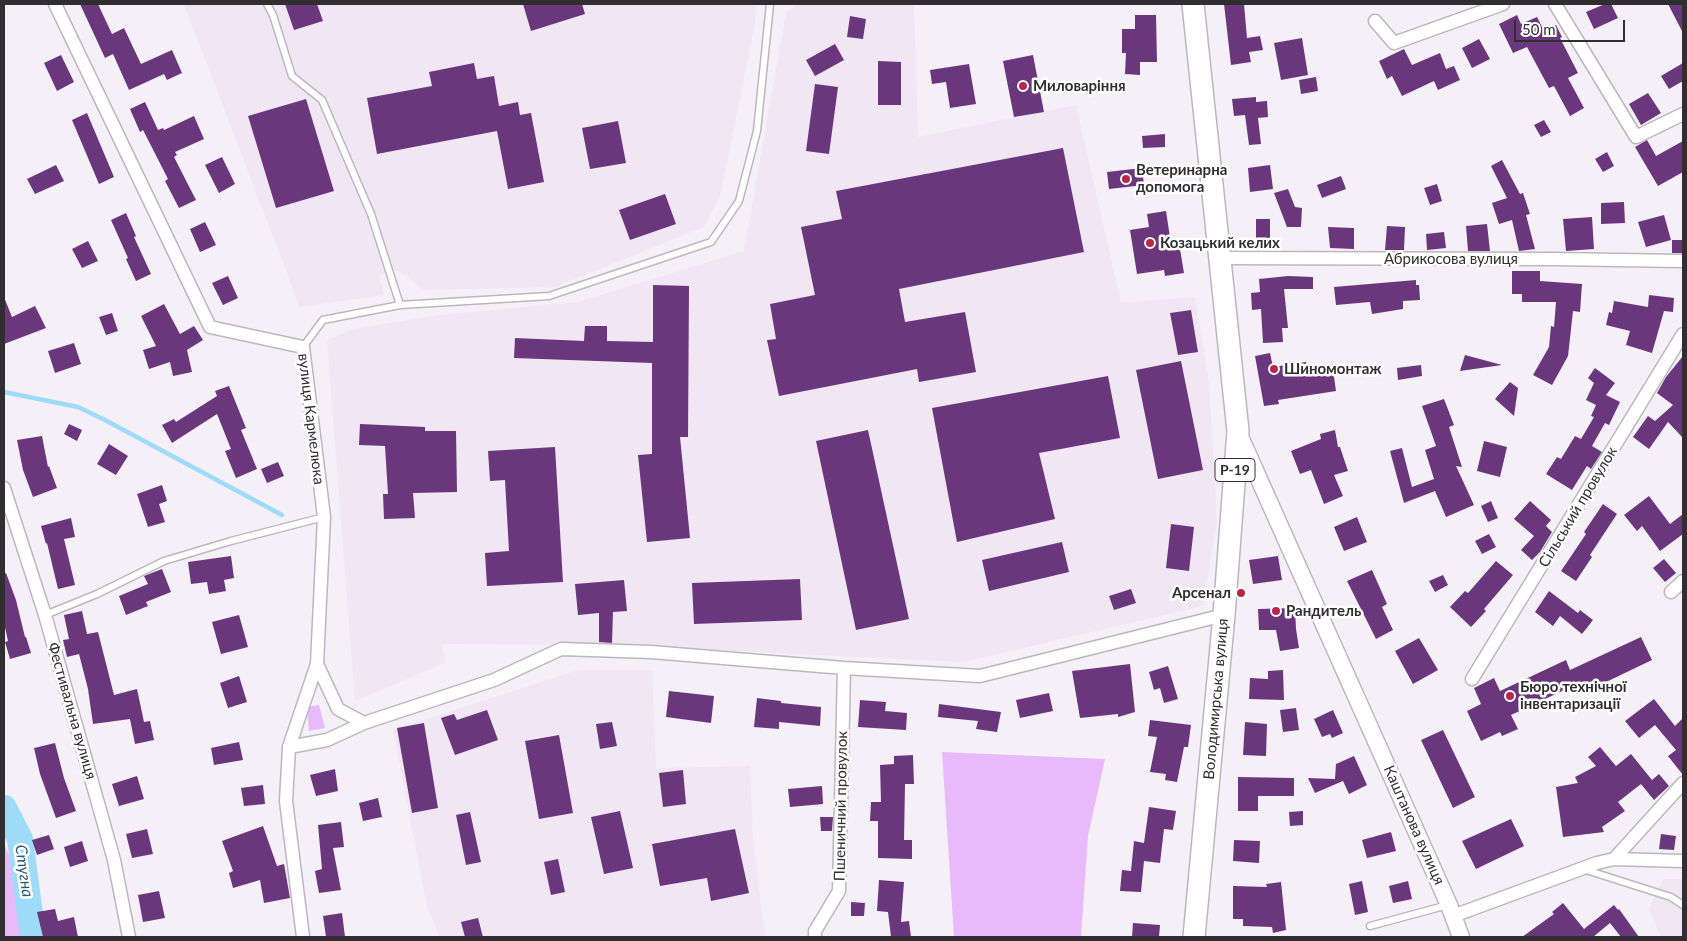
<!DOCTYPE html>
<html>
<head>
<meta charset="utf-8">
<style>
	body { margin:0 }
	#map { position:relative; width:1687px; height:941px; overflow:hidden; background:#f5f0f7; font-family:Lato,sans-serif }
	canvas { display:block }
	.frame { position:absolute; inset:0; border:5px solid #302e31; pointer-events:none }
	.scale { position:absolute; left:1514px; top:20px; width:111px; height:22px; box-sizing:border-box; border:2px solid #302e31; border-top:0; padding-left:6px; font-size:15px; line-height:18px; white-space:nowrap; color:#302e31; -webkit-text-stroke:4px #fff; paint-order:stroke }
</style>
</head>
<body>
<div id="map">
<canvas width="1687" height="941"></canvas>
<div class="frame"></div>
<div class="scale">50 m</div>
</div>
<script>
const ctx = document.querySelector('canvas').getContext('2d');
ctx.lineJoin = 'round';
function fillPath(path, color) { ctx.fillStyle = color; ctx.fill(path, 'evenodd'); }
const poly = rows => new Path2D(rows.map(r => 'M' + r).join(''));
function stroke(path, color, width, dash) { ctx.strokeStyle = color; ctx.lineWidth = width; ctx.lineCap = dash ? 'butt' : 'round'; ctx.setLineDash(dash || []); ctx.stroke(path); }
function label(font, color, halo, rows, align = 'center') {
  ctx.font = font + ' Lato,sans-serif'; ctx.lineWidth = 5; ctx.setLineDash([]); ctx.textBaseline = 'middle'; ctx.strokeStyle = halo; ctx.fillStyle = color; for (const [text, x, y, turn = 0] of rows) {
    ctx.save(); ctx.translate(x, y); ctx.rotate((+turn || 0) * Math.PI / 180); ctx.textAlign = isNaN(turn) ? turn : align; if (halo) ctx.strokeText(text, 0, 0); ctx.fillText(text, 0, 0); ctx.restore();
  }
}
const built = poly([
	[184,4,756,4,755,23,720,196,704,227,555,287,424,290,399,271,379,275,384,295,300,307],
	[797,4,914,4,918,137,1076,105,1121,303,1195,297,1209,382,1217,520,1203,606,963,662,612,645,442,644,445,663,355,701,327,340,353,329,440,315,578,302,744,251,786,13],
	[578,670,652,670,656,768,750,766,753,839,765,937,440,937,427,907,393,730],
	[1663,879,1683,879,1683,937,1661,937,1649,909]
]);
const green = poly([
	[319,705,325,728,309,731,307,707],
	[942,752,1105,759,1088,836,1081,937,954,937],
	[4,844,13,864,24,937,4,937]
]);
const stream = poly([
	[4,392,78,407,105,420,282,515]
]);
const river = poly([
	[4,808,20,839,33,937]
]);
const building = poly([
	[80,4,98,4,112,34,124,28,141,64,172,50,182,73,167,80,164,74,129,90,113,54,105,58],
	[285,4,317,4,323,21,294,30],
	[523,4,582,4,585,14,531,31],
	[1224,4,1244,4,1247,38,1260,36,1263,50,1249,52,1251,62,1231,65],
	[1605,4,1611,4,1618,18,1594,29,1586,12],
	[1668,4,1683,4,1683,33],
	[1135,15,1156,15,1157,62,1140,62,1140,75,1125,74,1126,53,1122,53,1122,29,1135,29],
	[1517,15,1521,24,1537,17,1544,31,1556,25,1562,37,1560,38,1578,73,1568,78,1584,108,1570,116,1554,86,1549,88,1527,47,1513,53,1499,24],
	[850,16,866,19,863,39,847,37],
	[1302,38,1308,75,1281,80,1274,43],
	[1479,39,1490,59,1472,68,1462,48],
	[835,44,844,60,815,76,806,60],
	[1404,49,1412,65,1440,53,1446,69,1454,66,1460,80,1438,90,1434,81,1402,96,1392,76,1387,79,1379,61],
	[61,55,74,82,57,91,44,63],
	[1033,55,1044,112,1014,117,1003,61],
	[878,61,901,62,901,105,878,105],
	[474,63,477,79,494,76,499,106,518,102,520,115,531,113,544,182,508,189,497,131,377,154,367,98,432,86,429,72],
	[1683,63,1683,81,1669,89,1661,76],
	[969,64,976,104,950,108,946,82,932,84,930,70],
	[1316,77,1318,91,1301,94,1299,80],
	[815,84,838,87,829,154,806,151],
	[1648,93,1661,113,1641,125,1629,104],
	[1256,97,1256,102,1267,101,1268,117,1258,118,1261,144,1249,145,1245,115,1234,116,1232,99],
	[306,99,334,191,276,208,248,116],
	[145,102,158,130,163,128,164,130,194,116,204,139,175,152,177,155,174,157,196,200,179,208,165,181,168,179,143,130,140,132,130,109],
	[87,113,114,177,99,184,72,120],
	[1544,120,1551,132,1541,137,1534,125],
	[618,121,626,163,590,169,582,128],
	[1165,134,1165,147,1143,148,1142,136],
	[1647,140,1656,156,1683,141,1683,172,1658,186,1635,147],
	[1063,148,1084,252,899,289,905,322,965,312,976,372,919,382,917,369,779,396,767,340,776,339,770,304,815,295,801,227,842,219,836,191],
	[1607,152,1614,166,1603,172,1595,159],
	[222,157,235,184,219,193,205,165],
	[1502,160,1520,194,1523,193,1530,214,1526,215,1535,249,1519,251,1512,220,1499,224,1492,203,1507,198,1491,166],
	[56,165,64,181,35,194,27,179],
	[1270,165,1273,189,1250,192,1248,168],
	[1142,168,1144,185,1109,189,1107,172],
	[1341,176,1346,189,1322,198,1317,185],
	[1437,184,1442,201,1430,205,1424,188],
	[1288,189,1295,207,1302,208,1301,227,1287,227,1274,193],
	[665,194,676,224,630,240,619,210],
	[1624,202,1625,223,1601,224,1601,203],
	[1166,211,1171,244,1179,243,1184,273,1165,276,1164,270,1137,274,1130,230,1149,227,1147,214],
	[126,213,136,236,134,237,151,274,136,281,126,259,128,258,111,220],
	[1664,215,1671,240,1646,247,1638,222],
	[1592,217,1594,249,1566,251,1563,219],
	[1256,219,1270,219,1270,250,1256,250],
	[205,222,216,245,200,252,190,229],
	[1487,224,1490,251,1468,251,1466,226],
	[1387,226,1405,227,1404,250,1385,250],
	[1328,227,1354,228,1354,249,1330,248],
	[1444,232,1446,248,1427,250,1426,234],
	[1672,240,1683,240,1683,253,1672,253],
	[88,241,98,261,82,268,72,249],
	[1512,271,1540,271,1540,281,1582,284,1580,312,1573,311,1568,356,1552,385,1533,375,1549,347,1551,326,1554,327,1556,302,1522,302,1522,294,1512,294],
	[228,276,238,298,223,305,212,283],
	[1288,276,1313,277,1313,289,1284,289,1288,328,1282,328,1283,342,1263,343,1261,309,1252,310,1251,293,1260,292,1259,279],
	[1416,280,1416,285,1419,285,1420,300,1403,301,1403,309,1372,314,1370,302,1336,305,1334,287],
	[653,285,689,286,688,437,680,437,690,538,647,542,638,455,652,454,652,363,514,358,515,338,584,341,585,326,607,326,607,341,653,342],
	[1649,295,1674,298,1673,312,1664,311,1652,353,1626,345,1630,331,1606,325,1609,312,1612,313,1614,301,1648,307],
	[4,297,12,317,35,306,46,328,4,344],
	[164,304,180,334,194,326,203,340,187,350,192,372,173,376,170,362,149,369,143,350,156,346,141,316],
	[1191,310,1198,352,1178,355,1170,313],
	[112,313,118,331,106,335,99,317],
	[74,343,81,364,55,373,48,351],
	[1270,353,1273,367,1306,362,1307,367,1314,366,1315,372,1333,370,1336,391,1278,400,1279,404,1264,406,1255,356],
	[1465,355,1502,365,1460,371],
	[1683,356,1683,438,1668,422,1649,449,1633,437,1648,416,1655,421,1673,405,1657,393,1666,377],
	[1181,361,1203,470,1158,479,1136,370],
	[1421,365,1422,376,1398,380,1397,368],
	[1595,368,1615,383,1606,395,1620,402,1609,425,1605,423,1592,446,1602,452,1591,469,1587,466,1572,490,1546,474,1557,457,1561,459,1575,436,1581,439,1594,417,1591,416,1596,405,1586,400,1594,383,1588,378],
	[1108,376,1120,438,1039,453,1055,519,957,542,932,408],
	[1510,382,1518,388,1514,416,1495,399],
	[229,386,246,428,241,430,257,469,236,478,225,451,231,449,217,414,172,443,162,425,174,419,176,422,217,396,215,391],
	[1444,399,1454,425,1449,427,1462,467,1456,466,1474,505,1446,517,1435,491,1404,503,1390,451,1402,448,1412,487,1434,479,1425,450,1436,446,1422,406],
	[69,424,82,430,77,441,64,434],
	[360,424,425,427,425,431,456,431,457,492,413,493,415,518,384,519,383,494,388,494,385,446,359,445],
	[868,430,909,619,856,630,816,441],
	[1335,430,1338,447,1340,447,1348,471,1334,475,1343,496,1324,504,1311,470,1300,474,1291,451,1321,439,1320,434],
	[42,436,48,467,49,466,57,488,33,497,23,470,17,440],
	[1484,441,1507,447,1500,477,1477,471],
	[109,444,128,456,116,475,97,464],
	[555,447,563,582,487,586,485,553,509,551,505,480,490,481,488,451],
	[278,462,284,476,267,483,261,469],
	[162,485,167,501,159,504,165,522,148,527,137,494],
	[1649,496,1670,524,1683,514,1683,534,1660,551,1642,526,1637,531,1624,515],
	[1491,501,1498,518,1488,522,1481,506],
	[1530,501,1551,520,1546,526,1552,532,1540,552,1532,560,1521,550,1534,536,1514,519],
	[1603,504,1617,514,1590,555,1592,557,1576,581,1561,571,1586,534,1584,532],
	[1357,517,1367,542,1344,551,1334,527],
	[71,518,75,537,64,539,75,585,58,589,47,543,46,544,41,526],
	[1171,524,1194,527,1189,571,1166,568],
	[1489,534,1496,547,1482,554,1475,541],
	[1062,542,1069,572,989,591,982,560],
	[231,556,234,578,224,580,226,591,209,594,207,582,191,584,188,562],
	[1278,556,1282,580,1253,584,1249,560],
	[1664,559,1676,573,1665,582,1653,568],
	[1496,561,1513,575,1484,609,1486,611,1471,627,1450,607,1465,591,1468,593],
	[162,569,171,592,146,602,148,606,126,615,119,596,148,584,144,576],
	[1372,570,1387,604,1382,607,1393,630,1376,639,1347,581],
	[6,573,16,600,25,637,26,637,31,653,10,659,5,642,8,641,4,623,4,574],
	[1443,575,1448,585,1435,592,1429,581],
	[800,579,802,620,694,624,692,583],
	[624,580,627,611,613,612,612,643,599,642,599,613,578,615,575,584],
	[1131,589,1136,603,1114,610,1109,596],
	[1549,591,1578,613,1580,610,1593,620,1582,634,1560,616,1553,626,1535,612],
	[1295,608,1296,629,1299,648,1280,651,1276,630,1259,630,1258,609],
	[82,611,87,634,98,632,114,695,137,689,144,722,150,721,154,740,135,744,130,719,93,724,88,689,79,654,67,657,63,640,69,639,64,615],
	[239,615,248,647,221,654,212,622],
	[1641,637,1652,660,1581,694,1577,684,1511,715,1518,729,1502,736,1500,732,1481,741,1467,711,1481,704,1474,688,1494,678,1500,691,1566,660,1570,670],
	[1419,638,1438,670,1413,684,1395,651],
	[1130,664,1135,712,1118,717,1118,714,1080,718,1072,671],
	[1168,666,1178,699,1164,703,1160,688,1154,690,1149,672],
	[1283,670,1284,700,1249,699,1250,678,1268,679,1268,671],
	[239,676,247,702,228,708,220,683],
	[669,691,714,696,711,723,666,717],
	[1049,693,1053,711,1020,718,1016,700],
	[757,698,781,701,781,703,821,707,820,726,779,722,779,729,754,727],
	[1654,699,1675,726,1683,718,1683,775,1668,756,1676,750,1655,725,1639,738,1625,721],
	[860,700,886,702,885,711,907,713,906,730,858,727],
	[939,704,1001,712,997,732,976,729,978,721,938,717],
	[1296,708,1299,730,1283,732,1280,710],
	[487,710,498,740,455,755,441,718,454,714,457,720],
	[1333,710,1343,733,1332,738,1330,734,1322,737,1314,719],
	[1150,720,1191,725,1188,747,1184,747,1177,782,1165,780,1166,774,1150,772,1157,737,1148,736],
	[612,722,617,746,600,749,596,724],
	[1245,722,1267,724,1266,756,1243,755],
	[424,723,438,808,412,813,397,728],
	[1443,730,1475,797,1453,808,1421,740],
	[559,735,573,813,539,819,525,741],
	[239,742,243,760,214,765,211,748],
	[55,743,64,778,76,811,56,818,40,774,34,748],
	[1600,747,1616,766,1631,754,1652,780,1659,774,1669,786,1654,800,1641,784,1618,802,1625,811,1602,827,1604,832,1563,837,1556,787,1578,783,1575,777,1596,766,1588,757],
	[913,755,914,784,905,784,904,840,912,840,912,859,878,858,878,821,870,821,871,802,881,802,880,765,894,764,894,756],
	[1354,756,1367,785,1349,794,1343,781,1315,793,1308,778,1335,779,1336,764],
	[335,769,338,791,316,796,310,775],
	[683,770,686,804,663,807,659,773],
	[137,776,144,799,119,806,112,784],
	[1238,777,1294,778,1294,796,1258,796,1258,811,1238,811],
	[263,785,265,804,244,806,241,788],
	[822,786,823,804,790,807,788,789],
	[378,798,382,817,363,821,359,803],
	[1149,807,1176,811,1173,830,1164,829,1160,863,1144,861,1141,892,1120,891,1122,870,1131,871,1134,841,1144,843],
	[620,811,633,868,604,874,591,817],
	[1303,811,1303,825,1290,826,1289,812],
	[470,812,481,862,466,865,456,815],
	[820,817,833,817,832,831,821,831],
	[1511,819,1524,846,1476,869,1462,841],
	[341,822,344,847,333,848,341,890,319,893,315,871,322,869,318,825],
	[263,826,277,866,284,864,290,898,264,903,260,880,233,888,229,873,233,871,222,841],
	[147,829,153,854,132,858,126,834],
	[735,829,749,893,711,901,707,878,660,886,652,844],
	[1391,832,1396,851,1367,858,1362,840],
	[1661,834,1676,836,1674,850,1659,849],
	[49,835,54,849,37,855,32,840],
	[1234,840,1260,841,1259,863,1233,861],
	[82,841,88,861,70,867,64,847],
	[558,859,565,892,551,895,544,862],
	[879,880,904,882,901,922,909,921,911,937,891,937,888,912,877,911],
	[1362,881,1368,912,1355,915,1349,884],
	[1408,881,1412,899,1393,903,1389,886],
	[1281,882,1286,930,1273,933,1272,927,1243,926,1243,919,1233,919,1233,886,1267,887,1266,884],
	[159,891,165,918,143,922,138,895],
	[851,902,865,903,864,916,851,916],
	[1563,903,1584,929,1614,905,1618,910,1619,909,1639,937,1621,937,1610,923,1593,937,1522,937,1554,914,1552,912],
	[55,909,58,921,74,917,78,937,43,937,37,912],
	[342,913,345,937,326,937,323,916],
	[478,918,483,937,465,937,461,922],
	[1133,923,1160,925,1159,937,1132,937]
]);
const service = poly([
	[267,4,273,15,292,76,322,100,371,214,400,305],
	[303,347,323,320,400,305,549,296,711,242,739,201,757,131,770,4],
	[45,615,97,594,164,561,231,541,324,517],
	[1583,869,1671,897,1683,905],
	[1370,926,1448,905]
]);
const minor = poly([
	[55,4,210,327,303,347,324,517,317,664,289,747,286,801,303,937],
	[1555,4,1636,137,1683,114],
	[1375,21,1394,43,1503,4],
	[1219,258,1552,259,1683,261],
	[4,488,45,615,114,860,129,937],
	[1671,592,1683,581],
	[317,664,338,709,364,723],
	[1472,679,1683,334],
	[289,747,327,740,364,723,494,680,561,649,651,652,844,668,980,676,1224,615],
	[1614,859,1683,783],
	[1453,916,1597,863,1614,859,1683,861],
	[815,937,815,931,839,891,844,668]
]);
const tertiary = poly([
	[1238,432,1449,905,1461,937]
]);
const primary = poly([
	[1193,4,1238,431,1224,615,1194,937]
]);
const markers = [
	[1023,86,5,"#b82748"],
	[1126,179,5,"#b82748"],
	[1150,243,5,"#b82748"],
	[1274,369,5,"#b82748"],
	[1241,593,5,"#b82748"],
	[1276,611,5,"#b82748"],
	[1510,696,5,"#b82748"]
];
const shields = [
	[1235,470,40]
];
const shieldNames = [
	["Р-19",1235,470]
];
const poiNames = [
	["Миловаріння",1033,86],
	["Ветеринарна",1136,170],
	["допомога",1136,187],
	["Козацький келих",1160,243],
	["Шиномонтаж",1284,369],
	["Арсенал",1231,593,"right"],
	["Рандитель",1286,611],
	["Бюро технічної",1520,687],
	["інвентаризації",1520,704]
];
const streetNames = [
	["Абрикосова вулиця",1451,259],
	["вулиця Кармелюка",311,419,83],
	["Сільський провулок",1578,507,-59],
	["Володимирська вулиця",1216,699,-85],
	["Фестивальна вулиця",72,711,74],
	["Пшеничний провулок",841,806,-89],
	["Каштанова вулиця",1414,825,66]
];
const waterNames = [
	["Стугна",24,871,82]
];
fillPath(built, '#f0e6f4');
fillPath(green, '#e8bafb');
stroke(stream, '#9edbf8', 4.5);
stroke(river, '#9edbf8', 26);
fillPath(building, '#6a377d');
stroke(service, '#bcb7be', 9);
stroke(minor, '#bcb7be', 15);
stroke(tertiary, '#bcb7be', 19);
stroke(primary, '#bcb7be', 24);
stroke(service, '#fff', 6);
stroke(minor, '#fff', 12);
stroke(tertiary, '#fff', 16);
stroke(primary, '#fff', 21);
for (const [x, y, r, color] of markers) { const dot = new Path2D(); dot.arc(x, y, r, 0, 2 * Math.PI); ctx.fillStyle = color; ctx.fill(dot); stroke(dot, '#fff', 2); }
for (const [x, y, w] of shields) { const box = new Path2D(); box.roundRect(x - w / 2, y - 11.5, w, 23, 4); ctx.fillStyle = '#fff'; ctx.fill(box); stroke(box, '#302e31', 1); }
label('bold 14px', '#302e31', null, shieldNames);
label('bold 15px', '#302e31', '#fff', poiNames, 'left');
label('15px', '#302e31', '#fff', streetNames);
label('italic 16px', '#2c5b70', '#fff', waterNames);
</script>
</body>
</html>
